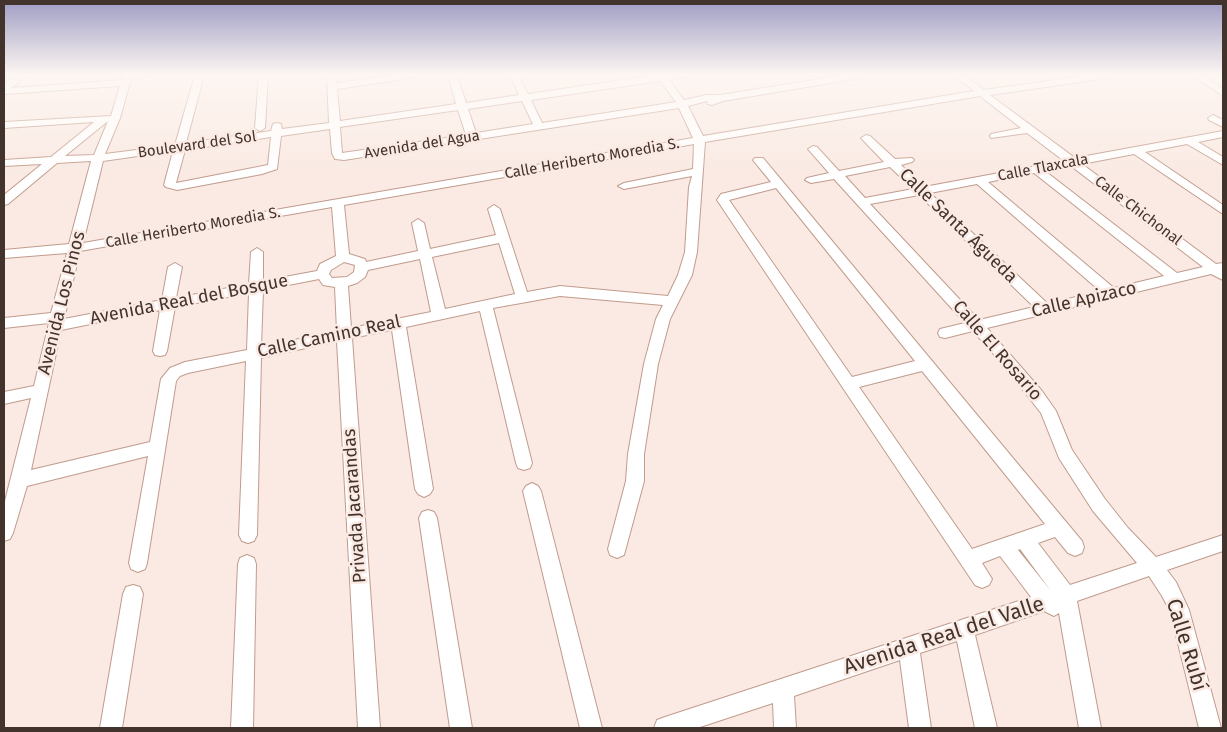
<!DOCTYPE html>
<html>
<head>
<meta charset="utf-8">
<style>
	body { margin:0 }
	#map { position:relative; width:1227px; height:732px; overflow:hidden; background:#faeae3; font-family:"Fira Sans",sans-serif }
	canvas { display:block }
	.frame { position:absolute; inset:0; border:5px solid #43332d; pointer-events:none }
</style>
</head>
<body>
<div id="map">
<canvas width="1227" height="732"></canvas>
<div class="frame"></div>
</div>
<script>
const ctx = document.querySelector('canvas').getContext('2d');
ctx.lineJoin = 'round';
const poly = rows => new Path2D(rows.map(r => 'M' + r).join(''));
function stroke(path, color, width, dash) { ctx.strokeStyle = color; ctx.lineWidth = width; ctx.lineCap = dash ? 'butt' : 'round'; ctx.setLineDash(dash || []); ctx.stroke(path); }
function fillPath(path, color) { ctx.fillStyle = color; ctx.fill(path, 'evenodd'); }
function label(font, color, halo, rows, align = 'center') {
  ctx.font = font + ' "Fira Sans",sans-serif'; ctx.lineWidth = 5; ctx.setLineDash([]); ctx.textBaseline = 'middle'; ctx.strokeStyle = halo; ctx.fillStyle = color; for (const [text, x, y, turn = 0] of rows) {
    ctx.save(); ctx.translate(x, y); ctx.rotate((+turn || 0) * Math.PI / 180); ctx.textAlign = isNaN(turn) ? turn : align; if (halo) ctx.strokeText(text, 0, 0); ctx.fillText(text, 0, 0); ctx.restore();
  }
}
const minor = poly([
	[17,75,28,75,11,88,122,80,124,75,148,75,147,77,131,79,120,118,105,154,175,145,195,75,204,75,186,143,271,131,273,124,277,123,281,124,282,129,329,123,327,75,335,75,336,83,395,75,417,75,412,78,337,89,340,121,456,104,448,75,457,75,466,103,519,95,510,75,518,75,528,94,657,75,685,75,684,77,669,80,684,100,707,95,720,95,845,75,865,75,860,78,723,101,712,105,708,104,707,101,688,106,703,136,974,91,954,75,964,75,984,90,1090,75,1112,75,1108,78,990,95,1075,158,1223,131,1223,137,1198,142,1223,157,1223,165,1187,144,1145,152,1223,205,1223,214,1134,154,1082,164,1216,264,1223,263,1223,280,1211,274,987,328,1042,391,1056,411,1072,450,1105,499,1128,528,1156,557,1223,535,1223,551,1167,570,1176,582,1189,610,1221,728,1199,728,1170,611,1162,596,1149,576,1077,601,1101,728,1079,728,1059,613,1054,616,1044,611,975,635,997,728,975,728,957,641,920,653,931,728,909,728,900,660,794,696,796,728,774,728,773,703,697,728,654,728,657,720,665,717,1031,597,1000,556,982,563,992,579,989,585,982,588,975,585,717,200,721,194,771,182,753,160,755,158,763,158,1082,541,1084,547,1082,553,1075,556,1068,553,1055,537,1038,543,1070,585,1137,563,1093,511,1059,458,1041,413,999,360,973,331,945,338,940,337,938,333,940,329,965,323,834,179,811,183,805,180,807,178,829,173,808,149,813,146,817,147,839,171,884,162,861,138,866,135,870,136,895,159,912,158,914,160,912,162,901,165,924,187,1064,161,1027,133,991,138,990,136,991,134,1021,128,980,96,705,142,697,252,692,275,670,319,658,364,644,454,644,481,624,555,617,558,610,555,608,549,626,481,628,454,644,364,656,319,663,305,560,296,493,308,532,463,530,468,524,470,518,468,516,463,480,311,406,327,433,489,430,494,424,497,418,494,415,489,392,330,352,338,380,728,358,728,337,341,261,358,257,535,254,541,248,543,242,541,239,535,246,361,188,373,180,376,176,381,147,563,145,569,138,572,131,569,129,563,148,456,27,486,13,533,10,539,4,541,4,505,31,398,4,404,4,392,34,386,49,323,4,328,4,318,51,313,67,253,4,258,4,250,69,244,91,161,57,163,8,204,4,205,4,195,42,164,4,166,4,160,51,157,94,122,4,128,4,122,111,116,120,86,4,94,4,84,17,75],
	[660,81,676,102,542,123,531,100,660,81],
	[522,101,533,124,476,133,468,109,522,101],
	[679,108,693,138,83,243,103,161,173,151,164,185,166,187,177,190,262,174,277,169,281,136,330,129,332,153,335,159,344,160,679,108],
	[458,110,466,135,342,153,340,127,458,110],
	[108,121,94,155,65,156,108,121],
	[271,137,268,165,176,183,185,150,271,137],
	[694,144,693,169,624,183,618,186,624,189,692,176,689,187,685,252,678,275,668,296,560,286,527,292,500,209,494,205,488,209,496,235,430,249,424,223,418,219,412,223,418,251,366,262,365,259,349,254,344,205,694,144],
	[1071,166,1203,267,1177,273,1045,171,1071,166],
	[890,167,913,189,865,198,845,176,890,167],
	[1034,173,1164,276,1114,288,988,182,1034,173],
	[977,184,1100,291,1048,304,930,193,977,184],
	[776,188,915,361,852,377,729,200,776,188],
	[919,195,1034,307,979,320,870,204,919,195],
	[332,207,336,256,320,264,317,271,263,281,263,252,257,248,251,252,249,284,176,298,182,267,175,263,168,267,162,300,64,319,80,251,332,207],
	[499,243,515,294,445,309,432,257,499,243],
	[420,259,431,312,351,328,348,286,357,283,365,277,368,270,420,259],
	[344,262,355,265,354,272,347,277,332,278,329,274,331,270,344,262],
	[319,279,323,285,335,287,337,331,261,347,263,290,319,279],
	[249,293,247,350,185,362,170,368,161,379,150,442,31,470,61,330,160,310,153,351,155,355,160,356,165,355,167,351,175,307,249,293],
	[922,371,1045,524,972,549,859,387,922,371],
	[1020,549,1051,591,1018,550,1020,549],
	[259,75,268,75,265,128,260,131,255,128,259,75],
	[1192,75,1203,75,1223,89,1223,96,1192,75],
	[1213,115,1223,120,1223,127,1209,120,1208,118,1213,115],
	[532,483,538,486,541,491,602,728,580,728,523,491,526,486,532,483],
	[428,510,434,512,437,518,472,728,450,728,419,518,422,512,428,510],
	[247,555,254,558,256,564,253,728,231,728,238,564,240,558,247,555],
	[133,585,140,587,143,594,122,728,100,728,123,594,126,587,133,585]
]);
const farStreetnames = [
	["Boulevard del Sol",197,145,-8],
	["Avenida del Agua",422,145,-9],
	["Calle Heriberto Moredia S.",592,159,-10],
	["Calle Tlaxcala",1043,168,-11],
	["Calle Chichonal",1138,211,37],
	["Calle Heriberto Moredia S.",193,228,-10]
];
const streetNames = [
	["Calle Santa Águeda",958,226,44],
	["Avenida Real del Bosque",189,300,-11],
	["Calle Apizaco",1084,300,-13],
	["Avenida Los Pinos",62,303,-76],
	["Calle Camino Real",329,337,-12],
	["Calle El Rosario",997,351,49],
	["Privada Jacarandas",355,506,-94]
];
const nearStreetnames = [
	["Avenida Real del Valle",944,636,-18],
	["Calle Rubí",1186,645,73]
];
stroke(minor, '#c19b8c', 2);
fillPath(minor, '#fff');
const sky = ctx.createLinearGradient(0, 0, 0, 177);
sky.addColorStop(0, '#9f9dc4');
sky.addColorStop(0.42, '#fdf6f2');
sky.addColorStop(1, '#fdf6f200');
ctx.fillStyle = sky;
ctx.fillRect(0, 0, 1227, 177);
label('15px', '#43332d', '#faeae3', farStreetnames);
label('18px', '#43332d', '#faeae3', streetNames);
label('21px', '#43332d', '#faeae3', nearStreetnames);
</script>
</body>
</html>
